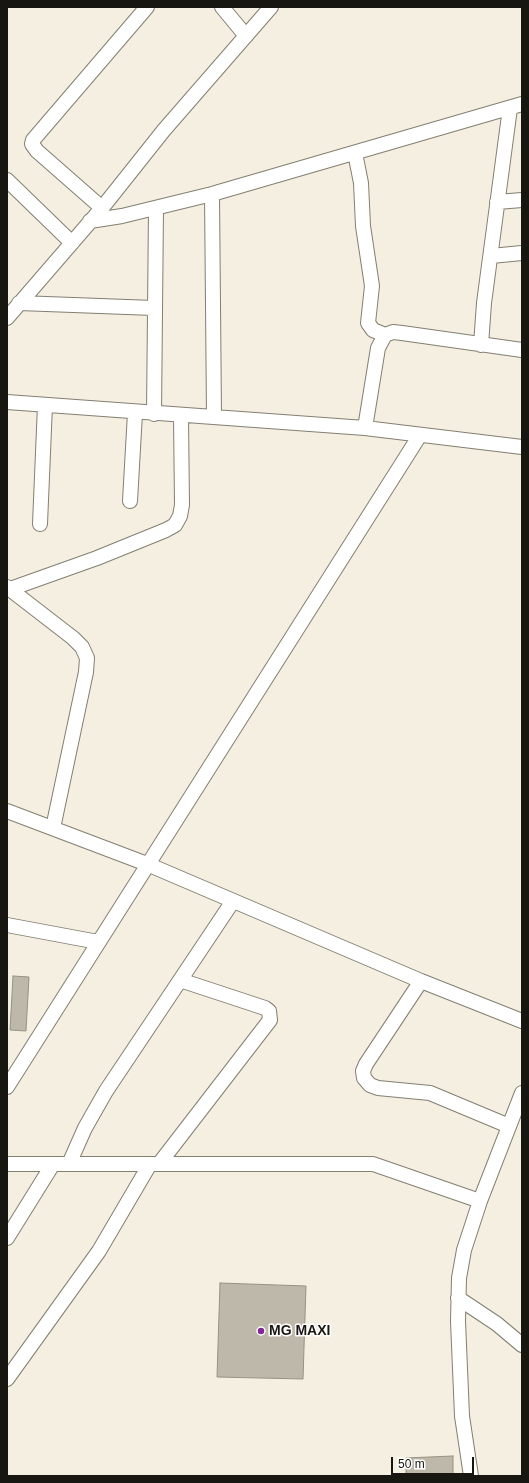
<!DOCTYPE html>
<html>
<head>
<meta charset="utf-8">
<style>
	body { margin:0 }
	#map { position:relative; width:529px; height:1483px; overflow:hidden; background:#f4efe0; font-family:Helvetica,sans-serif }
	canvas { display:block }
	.frame { position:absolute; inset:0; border:8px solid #181611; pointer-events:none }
	.scale { position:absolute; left:391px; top:1457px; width:83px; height:18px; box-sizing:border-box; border:2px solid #181611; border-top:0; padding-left:5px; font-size:12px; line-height:14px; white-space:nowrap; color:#181611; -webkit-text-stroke:3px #fff; paint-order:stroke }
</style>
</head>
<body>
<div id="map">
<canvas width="529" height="1483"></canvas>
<div class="frame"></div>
<div class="scale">50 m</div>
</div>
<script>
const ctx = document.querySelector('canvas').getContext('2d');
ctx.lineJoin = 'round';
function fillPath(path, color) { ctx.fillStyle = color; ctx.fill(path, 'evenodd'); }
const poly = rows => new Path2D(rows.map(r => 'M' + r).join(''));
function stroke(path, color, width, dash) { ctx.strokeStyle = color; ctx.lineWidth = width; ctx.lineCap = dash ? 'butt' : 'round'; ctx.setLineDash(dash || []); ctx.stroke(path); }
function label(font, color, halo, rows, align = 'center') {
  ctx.font = font + ' Helvetica,sans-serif'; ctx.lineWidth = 3; ctx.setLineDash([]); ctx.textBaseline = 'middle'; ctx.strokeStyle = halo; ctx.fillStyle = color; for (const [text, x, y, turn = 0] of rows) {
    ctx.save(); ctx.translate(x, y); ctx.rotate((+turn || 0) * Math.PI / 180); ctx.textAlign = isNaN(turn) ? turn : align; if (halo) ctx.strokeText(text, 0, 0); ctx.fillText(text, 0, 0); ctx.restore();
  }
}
const building = poly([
	[13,976,29,977,26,1031,10,1030,13,976],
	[220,1283,306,1286,303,1379,217,1377,220,1283],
	[453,1456,453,1476,406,1476,406,1458,453,1456]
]);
const minor = poly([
	[222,7,246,36],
	[355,153,361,183,363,226,372,286,368,323,373,330,385,335],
	[7,180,72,243],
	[212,194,214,416],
	[497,202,522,200],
	[102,208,37,151,32,144,33,140,147,7],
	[90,221,122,216,212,194,522,104],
	[491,256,522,253],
	[19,303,154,308],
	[7,318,102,208,164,130,271,7],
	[481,345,484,303,510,108],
	[7,402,365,428,522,447],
	[154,414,156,208],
	[365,428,378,348,385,335,393,332,402,333,522,350],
	[130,501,135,413],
	[40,524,45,405],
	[7,587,73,638,82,647,87,658,86,672,53,828],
	[10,589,97,558,166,530,175,525,180,516,182,505,181,416],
	[7,811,147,864,421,981,522,1021],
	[7,925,98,942],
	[421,981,366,1064,363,1071,364,1078,370,1085,378,1088,430,1093,509,1126],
	[7,1087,420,435],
	[7,1164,373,1164,480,1201],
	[69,1164,85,1128,106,1091,233,901],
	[159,1164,270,1020,269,1011,265,1008,180,980],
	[7,1238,53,1164],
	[458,1298,497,1324,522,1345],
	[7,1379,99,1251,150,1164],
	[471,1476,462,1416,458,1321,459,1278,464,1250,480,1201,522,1093]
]);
const markers = [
	[261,1331,4,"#822894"]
];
const poiNames = [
	["MG MAXI",269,1331]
];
fillPath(building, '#bdb8a9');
stroke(building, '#969284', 1);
stroke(minor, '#837f71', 16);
stroke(minor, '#fff', 14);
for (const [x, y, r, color] of markers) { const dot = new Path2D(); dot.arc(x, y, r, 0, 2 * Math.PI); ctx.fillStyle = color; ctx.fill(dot); stroke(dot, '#fff', 1.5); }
label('bold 14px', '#181611', '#fff', poiNames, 'left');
</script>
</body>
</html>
